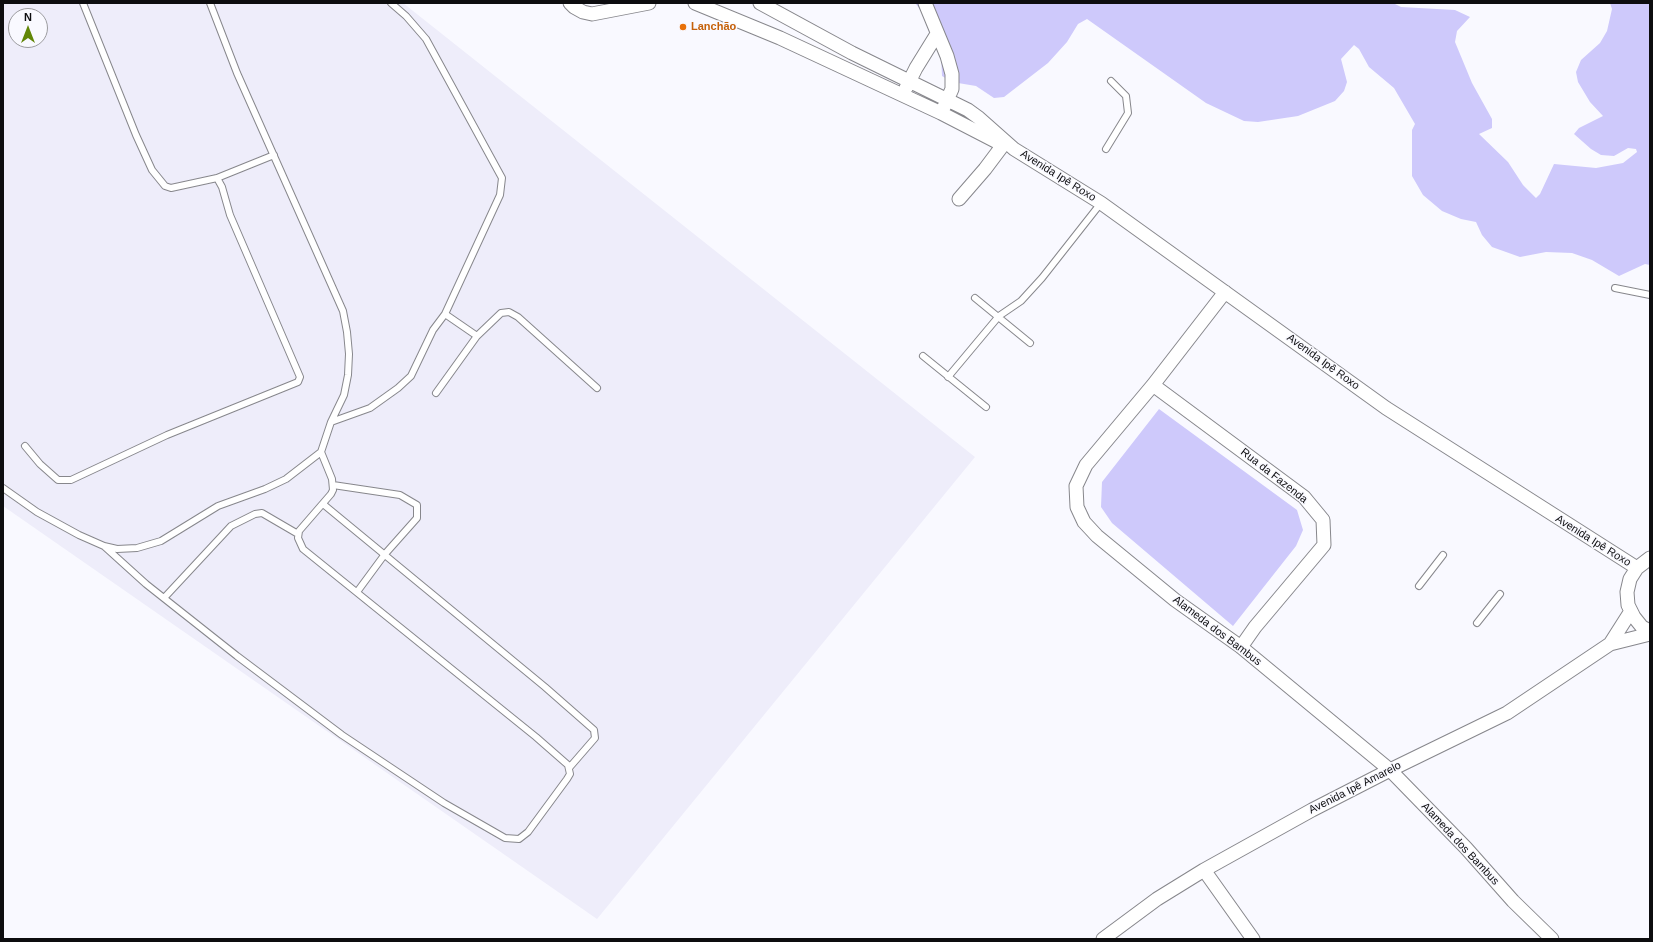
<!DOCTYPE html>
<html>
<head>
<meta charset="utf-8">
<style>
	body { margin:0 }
	#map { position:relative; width:1653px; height:942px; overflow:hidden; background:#f9f9ff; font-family:Arial,sans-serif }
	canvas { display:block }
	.frame { position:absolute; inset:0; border:4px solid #0d0d0f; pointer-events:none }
	.north { position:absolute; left:8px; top:8px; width:40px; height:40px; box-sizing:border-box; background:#f9f9ff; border:1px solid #9b9b9f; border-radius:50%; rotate:0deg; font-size:11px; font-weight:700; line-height:16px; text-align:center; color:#0d0d0f }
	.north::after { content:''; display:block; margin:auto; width:14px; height:18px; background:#618607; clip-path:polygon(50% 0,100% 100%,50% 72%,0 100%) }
</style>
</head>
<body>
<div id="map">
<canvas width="1653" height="942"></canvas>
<div class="frame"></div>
<div class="north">N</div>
</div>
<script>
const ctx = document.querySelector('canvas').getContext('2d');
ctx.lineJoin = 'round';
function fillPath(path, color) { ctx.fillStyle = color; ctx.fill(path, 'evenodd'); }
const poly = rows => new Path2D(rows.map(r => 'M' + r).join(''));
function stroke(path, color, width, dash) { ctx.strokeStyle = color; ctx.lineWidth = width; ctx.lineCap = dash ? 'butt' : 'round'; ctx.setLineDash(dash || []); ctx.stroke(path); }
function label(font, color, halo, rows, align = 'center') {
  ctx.font = font + ' Arial,sans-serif'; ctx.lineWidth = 3; ctx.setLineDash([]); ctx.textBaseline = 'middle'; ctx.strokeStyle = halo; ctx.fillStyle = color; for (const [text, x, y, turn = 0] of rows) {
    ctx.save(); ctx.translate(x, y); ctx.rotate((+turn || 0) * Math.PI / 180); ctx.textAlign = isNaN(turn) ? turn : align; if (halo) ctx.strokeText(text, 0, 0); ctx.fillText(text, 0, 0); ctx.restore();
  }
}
const built = poly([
	[3,3,403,3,975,457,597,919,3,506],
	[16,16,40,16,40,40,16,40]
]);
const green = poly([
	[915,3,1393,3,1401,7,1455,10,1470,17,1457,31,1455,42,1472,83,1492,119,1492,128,1479,134,1508,162,1523,185,1536,198,1540,194,1554,164,1596,168,1623,163,1637,152,1636,149,1628,148,1614,156,1601,155,1591,149,1574,134,1579,128,1603,116,1590,102,1578,82,1576,72,1581,60,1600,43,1607,31,1612,9,1610,3,1650,3,1650,265,1645,264,1619,276,1592,260,1572,253,1546,252,1520,257,1492,247,1482,235,1476,222,1461,219,1442,211,1423,195,1412,176,1412,130,1415,124,1394,88,1369,67,1359,49,1354,45,1341,59,1347,82,1344,91,1335,101,1298,116,1258,122,1244,121,1206,103,1087,19,1078,24,1067,42,1048,63,1004,97,994,98,976,86,952,82,942,76,941,54,928,19],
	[1159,409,1297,510,1303,530,1296,546,1233,626,1112,523,1101,507,1102,482]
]);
const service = poly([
	[83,3,136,135,152,170,165,186,171,188,217,178],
	[210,3,237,73,343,311,347,332,349,354,348,375,344,395,331,422],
	[391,3,406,16,426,39,502,178,500,195,445,314],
	[1106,149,1128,113,1126,96,1111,81],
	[1615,288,1650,295],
	[975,298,1030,343],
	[923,356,986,407],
	[948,377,999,316,1021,301,1042,278,1101,203],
	[436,393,477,336,501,313,509,312,518,317,597,388],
	[25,446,40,464,58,480,71,480,167,435,298,382,300,377,230,215,222,187,217,178,274,155],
	[333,485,400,495,417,505,417,518,385,554,357,592],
	[3,488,37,512,79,535,104,546,117,549,137,548,161,541,218,506,265,489,286,479,321,452,331,422,370,408,398,388,411,376,433,330,445,314,477,336],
	[323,504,545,687,594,730,595,738,569,768],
	[104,546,146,584,237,656,342,735,444,803,505,838,519,839,528,832,567,779,570,774,568,765,536,737,303,549,298,538,299,531,331,494,333,490,332,479,321,452],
	[1419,586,1443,555],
	[164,598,231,526,255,514,262,513,298,534],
	[1477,623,1500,594]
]);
const minor = poly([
	[570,3,574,7,583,12,592,14,649,3],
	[695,3,780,38,941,113,1003,145],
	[760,3,852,53,968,110,979,118,1014,149,1101,203,1386,408,1637,568],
	[925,3,947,56,952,74,952,89,944,107],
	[906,88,916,68,937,34],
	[959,199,985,169,1003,145],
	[1225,292,1153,385,1086,465,1076,486,1077,507,1084,522,1097,536,1175,600,1241,647,1390,770,1466,848,1513,901,1552,939],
	[1153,385,1304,497,1323,520,1324,545,1255,627,1241,647],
	[1650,558,1637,568,1630,579,1627,592,1628,605,1634,617,1642,627,1650,631],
	[1610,644,1631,611],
	[1204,870,1253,939],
	[1103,939,1157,899,1204,870,1312,810,1390,770,1507,713,1610,644,1650,634]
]);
const markers = [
	[683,27,4,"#e8710a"]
];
const foodNames = [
	["Lanchão",691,27]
];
const streetNames = [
	["Avenida Ipê Roxo",1058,176,32],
	["Avenida Ipê Roxo",1323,362,36],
	["Rua da Fazenda",1274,476,38],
	["Avenida Ipê Roxo",1593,541,32],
	["Alameda dos Bambus",1217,631,37],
	["Avenida Ipê Amarelo",1355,788,-27],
	["Alameda dos Bambus",1460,844,47]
];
fillPath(built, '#eeedfa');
fillPath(green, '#cec9fb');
stroke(service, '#87878c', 8);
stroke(minor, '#87878c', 15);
stroke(service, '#fff', 6);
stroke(minor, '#fff', 13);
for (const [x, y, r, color] of markers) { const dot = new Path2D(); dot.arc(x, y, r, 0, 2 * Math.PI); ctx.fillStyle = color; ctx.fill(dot); stroke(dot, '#f9f9ff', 1.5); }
label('bold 11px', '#c56008', '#f9f9ff', foodNames, 'left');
label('11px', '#0d0d0f', '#f9f9ff', streetNames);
</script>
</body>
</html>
